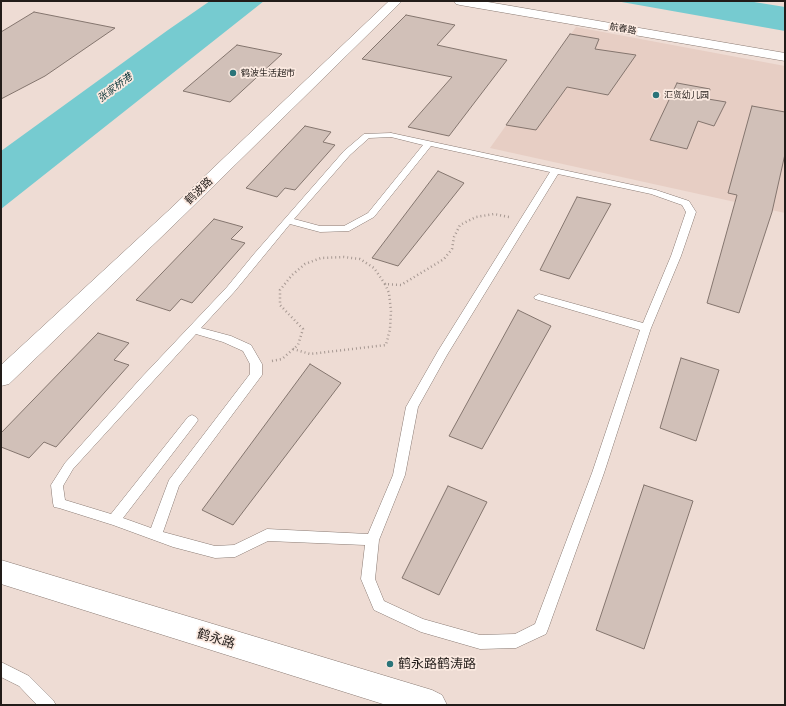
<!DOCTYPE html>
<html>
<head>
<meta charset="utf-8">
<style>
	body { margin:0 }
	#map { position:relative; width:786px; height:706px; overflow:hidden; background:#eedcd4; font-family:"Work Sans",sans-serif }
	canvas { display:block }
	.frame { position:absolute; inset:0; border:2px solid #221c19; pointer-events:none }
</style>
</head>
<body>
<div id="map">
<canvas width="786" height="706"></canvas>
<div class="frame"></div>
</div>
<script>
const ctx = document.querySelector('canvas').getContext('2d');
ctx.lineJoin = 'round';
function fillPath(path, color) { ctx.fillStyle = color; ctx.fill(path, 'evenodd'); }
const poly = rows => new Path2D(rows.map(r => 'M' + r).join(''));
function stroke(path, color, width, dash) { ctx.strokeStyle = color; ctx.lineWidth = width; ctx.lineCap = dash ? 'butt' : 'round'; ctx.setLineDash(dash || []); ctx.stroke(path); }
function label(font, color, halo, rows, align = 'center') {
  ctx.font = font + ' "Work Sans","Noto Sans SC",sans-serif'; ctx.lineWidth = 3.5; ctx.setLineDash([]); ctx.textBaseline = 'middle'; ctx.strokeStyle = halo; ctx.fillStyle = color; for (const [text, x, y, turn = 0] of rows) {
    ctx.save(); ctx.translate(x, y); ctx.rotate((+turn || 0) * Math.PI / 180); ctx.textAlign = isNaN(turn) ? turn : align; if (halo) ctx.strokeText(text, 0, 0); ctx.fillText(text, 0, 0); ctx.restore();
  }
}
const built = poly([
	[576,27,785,66,785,213,490,148]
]);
const water = poly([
	[210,1,264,1,1,209,1,151,168,30],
	[616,1,748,1,785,7,785,31]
]);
const building = poly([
	[34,12,115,28,45,76,1,99,1,32,34,12],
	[406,15,455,25,437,45,507,60,449,136,408,127,452,77,362,59,406,15],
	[570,34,599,39,595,49,636,55,608,95,567,87,536,130,506,125,570,34],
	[237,45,282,54,230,102,183,91,237,45],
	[677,83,710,89,708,99,726,102,714,126,698,121,687,149,650,140,677,83],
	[752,106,785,112,785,154,772,212,739,313,707,303,737,195,728,193,752,106],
	[305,126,331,132,323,142,335,145,295,190,285,188,277,197,246,188,305,126],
	[438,171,464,183,398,266,372,258,438,171],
	[577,197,611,204,569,279,540,270,577,197],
	[214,219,243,227,231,239,245,243,192,303,181,299,170,311,136,300,214,219],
	[518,310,551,326,482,449,449,436,518,310],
	[98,333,129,343,114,360,129,365,56,447,44,442,29,458,1,447,1,433,98,333],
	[681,358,719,370,696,441,660,428,681,358],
	[310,364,341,383,233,525,202,510,310,364],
	[644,485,693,501,644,649,596,630,644,485],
	[448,486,487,502,439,595,402,578,448,486]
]);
const path = poly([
	[293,349,310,354,386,345,390,329,391,311,389,293,385,284],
	[272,361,282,359,298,345,303,329,280,305,280,290,292,275,305,264,321,258,344,257,360,259,374,268,385,284,401,285,444,259,452,249,454,237,460,225,476,217,494,214,509,217]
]);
const service = poly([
	[391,133,656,190,689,201,696,212,681,256,651,328,604,473,548,629,546,634,516,648,480,649,421,632,374,610,361,579,365,545,268,541,235,557,215,558,173,547,113,525,59,508,54,507,53,503,51,485,65,463,141,378,227,287,254,254,344,151,364,134,391,133],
	[391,137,423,145,368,213,344,226,320,226,294,219,350,155,369,138,391,137],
	[431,146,550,172,438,351,406,407,393,475,368,534,267,529,234,545,215,546,163,532,179,486,262,375,262,364,251,345,231,336,201,328,235,291,290,224,320,232,349,231,374,217,431,146],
	[558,174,651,194,682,205,686,212,671,256,643,323,539,294,534,297,535,299,640,330,592,473,535,624,515,634,480,635,423,619,384,601,375,579,379,540,405,475,418,407,447,355,558,174],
	[196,334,223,342,243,351,250,364,250,374,169,480,151,528,123,518,196,423,198,420,196,417,192,415,188,417,111,514,65,500,63,486,73,469,196,334],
	[1,662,29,676,53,700,56,705,37,705,19,686,1,677,1,662]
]);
const minor = poly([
	[389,1,402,1,180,219,9,384,1,386,1,365,168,211,389,1],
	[454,1,482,1,785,53,785,61,460,5,456,4,454,1],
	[1,560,432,690,442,695,447,705,386,705,1,584,1,560]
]);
const markers = [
	[233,73,4,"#2a7479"],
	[656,95,4,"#2a7479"],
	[390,664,4,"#2a7479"]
];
const farStreetnames = [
	["航春路",623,29,10]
];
const farPoinames = [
	["鹤波生活超市",241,73],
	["汇贤幼儿园",664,95]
];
const farWaternames = [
	["张家桥港",115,88,-37]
];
const streetNames = [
	["鹤波路",199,191,-44]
];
const nearStreetnames = [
	["鹤永路",216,639,17]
];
const nearPoinames = [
	["鹤永路鹤涛路",398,664]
];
fillPath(built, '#e7cec4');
fillPath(water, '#76cbd0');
fillPath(building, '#d1c0b8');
stroke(building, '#84756e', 1);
stroke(service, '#8a7b74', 1);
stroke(minor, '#8a7b74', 1);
stroke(path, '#a69892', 2.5, [1, 3]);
fillPath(service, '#fff');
fillPath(minor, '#fff');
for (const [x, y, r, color] of markers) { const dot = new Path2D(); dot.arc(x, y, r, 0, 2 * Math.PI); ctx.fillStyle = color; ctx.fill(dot); stroke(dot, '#fbeae1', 1.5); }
label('9px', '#221c19', '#fbeae1', farStreetnames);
label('9px', '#221c19', '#fbeae1', farPoinames, 'left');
label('italic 10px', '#10393c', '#fbeae1', farWaternames);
label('11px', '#221c19', '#fbeae1', streetNames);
label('13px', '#221c19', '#fbeae1', nearStreetnames);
label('13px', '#221c19', '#fbeae1', nearPoinames, 'left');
</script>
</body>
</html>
